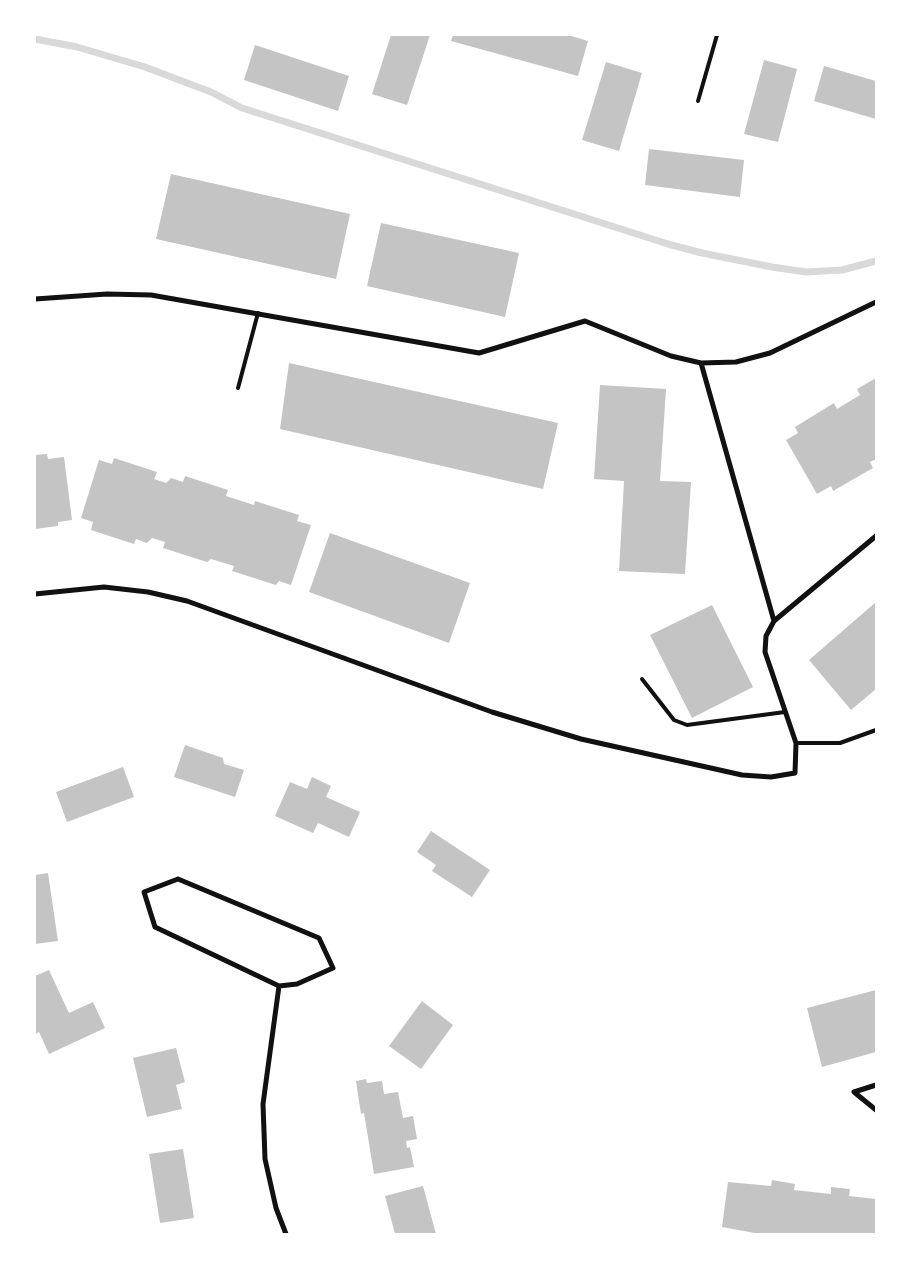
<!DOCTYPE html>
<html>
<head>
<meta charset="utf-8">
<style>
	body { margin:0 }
	#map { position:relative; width:911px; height:1269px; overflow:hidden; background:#fff; font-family:"Titillium Web",sans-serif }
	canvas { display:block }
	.frame { position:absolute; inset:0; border:36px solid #fff; pointer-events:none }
</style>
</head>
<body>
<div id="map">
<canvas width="911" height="1269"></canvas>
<div class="frame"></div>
</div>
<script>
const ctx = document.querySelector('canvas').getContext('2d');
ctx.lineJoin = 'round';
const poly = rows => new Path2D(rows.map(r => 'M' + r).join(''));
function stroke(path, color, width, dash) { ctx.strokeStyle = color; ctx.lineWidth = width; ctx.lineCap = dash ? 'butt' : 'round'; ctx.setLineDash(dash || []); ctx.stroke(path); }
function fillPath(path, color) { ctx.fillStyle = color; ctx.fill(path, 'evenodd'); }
const stream = poly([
	[35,39,77,47,145,67,211,92,242,108,668,244,702,253,772,267,806,272,842,270,876,261]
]);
const building = poly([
	[391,35,430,35,407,105,372,94],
	[453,35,568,35,588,41,578,76,451,41],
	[255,45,349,76,338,111,244,80],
	[764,60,797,69,778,142,744,134],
	[606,62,642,73,619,151,582,140],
	[824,66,876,81,876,119,814,101],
	[649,149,744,160,740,197,645,185],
	[171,174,350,214,336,279,156,239],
	[381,223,519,253,505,317,367,286],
	[289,363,558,423,543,489,280,429],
	[876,378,876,459,870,462,873,468,833,491,831,486,817,494,786,440,798,433,795,427,834,403,837,409,860,395,857,389],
	[600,385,666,389,660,481,691,482,685,574,619,571,624,481,594,479],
	[47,454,48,459,64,457,72,520,58,522,58,526,35,529,35,455],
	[114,458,157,472,154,479,166,483,171,478,183,482,185,476,228,490,226,496,254,505,255,501,299,515,297,521,311,525,291,585,279,581,276,585,232,571,234,566,211,559,207,562,163,548,165,542,152,538,147,543,136,539,134,544,91,530,93,522,81,518,99,460,112,464],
	[330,533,470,583,449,643,309,592],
	[876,602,876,689,851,710,809,660],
	[712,605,753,687,692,718,650,635],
	[185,745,223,758,224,764,244,770,235,797,174,777],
	[123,767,134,797,67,822,56,792],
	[312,777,331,786,326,797,360,812,349,837,318,823,313,833,275,816,290,782,307,789],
	[431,831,490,870,472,897,432,871,436,865,417,852],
	[48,873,58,941,35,944,35,875],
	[49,970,69,1013,93,1002,105,1028,49,1054,39,1032,35,1034,35,976],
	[876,990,876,1052,822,1067,807,1008],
	[422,1001,453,1025,421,1069,389,1046],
	[176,1048,185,1082,176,1085,182,1109,147,1117,133,1058],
	[366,1079,367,1083,382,1081,384,1094,398,1092,403,1118,413,1116,417,1139,406,1141,407,1148,410,1147,414,1167,374,1174,364,1113,361,1114,356,1081],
	[183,1149,194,1218,160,1223,149,1154],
	[772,1180,795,1184,794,1190,831,1194,831,1187,850,1189,849,1196,876,1199,876,1234,760,1234,722,1227,728,1182,771,1186],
	[423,1186,436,1234,395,1234,385,1196]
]);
const service = poly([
	[698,101,717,35],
	[238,388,258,313],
	[642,679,674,720,687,725,785,712],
	[796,743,840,743,876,730]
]);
const minor = poly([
	[35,299,107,294,151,295,479,353,585,321,671,356,701,363,736,362,770,353,876,302],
	[35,594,104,587,148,592,187,601,492,712,581,739,742,775,771,777,795,773,796,743,765,652,766,636,774,621,701,363],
	[774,621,876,536],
	[178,879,319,938,333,968,297,984,279,986,155,927,144,892,178,879],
	[279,986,263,1104,265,1159,276,1208,286,1234],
	[854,1092,876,1110],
	[854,1092,876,1085]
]);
stroke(stream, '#d9d9d9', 7);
fillPath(building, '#c4c4c4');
stroke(service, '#111', 4);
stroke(minor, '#111', 5);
</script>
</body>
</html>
